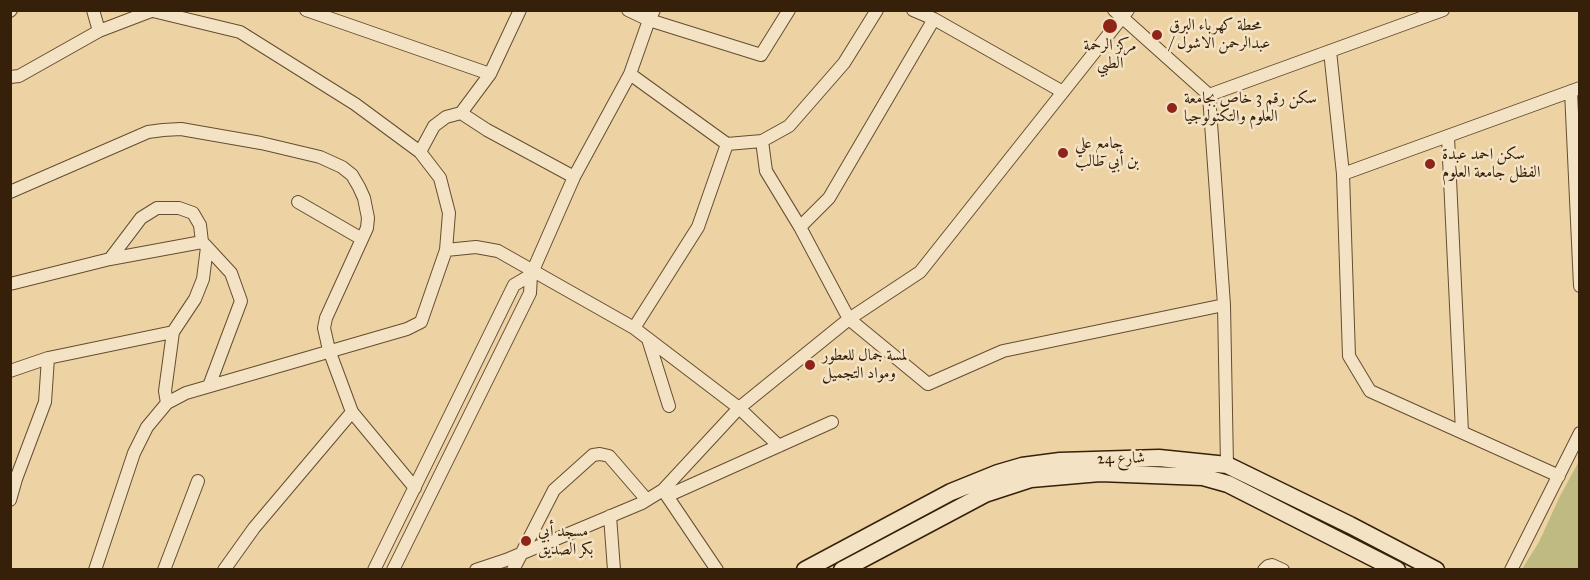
<!DOCTYPE html>
<html>
<head>
<meta charset="utf-8">
<style>
	body { margin:0 }
	#map { position:relative; width:1590px; height:580px; overflow:hidden; background:#edd3a4; font-family:"IM FELL Great Primer",serif }
	canvas { display:block }
	.frame { position:absolute; inset:0; border:12px solid #36200a; pointer-events:none }
</style>
</head>
<body>
<div id="map">
<canvas width="1590" height="580"></canvas>
<div class="frame"></div>
</div>
<script>
const ctx = document.querySelector('canvas').getContext('2d');
ctx.lineJoin = 'round';
function fillPath(path, color) { ctx.fillStyle = color; ctx.fill(path, 'evenodd'); }
const poly = rows => new Path2D(rows.map(r => 'M' + r).join(''));
function stroke(path, color, width, dash) { ctx.strokeStyle = color; ctx.lineWidth = width; ctx.lineCap = dash ? 'butt' : 'round'; ctx.setLineDash(dash || []); ctx.stroke(path); }
function label(font, color, halo, rows, align = 'center') {
  ctx.font = font + ' "IM FELL Great Primer",Amiri,serif'; ctx.lineWidth = 5; ctx.setLineDash([]); ctx.textBaseline = 'middle'; ctx.strokeStyle = halo; ctx.fillStyle = color; for (const [text, x, y, turn = 0] of rows) {
    ctx.save(); ctx.translate(x, y); ctx.rotate((+turn || 0) * Math.PI / 180); ctx.textAlign = isNaN(turn) ? turn : align; if (halo) ctx.strokeText(text, 0, 0); ctx.fillText(text, 0, 0); ctx.restore();
  }
}
const green = poly([
	[1579,461,1579,569,1522,569,1539,542,1559,498]
]);
const street = poly([
	[93,10,99,31],
	[306,10,490,74,520,10],
	[628,10,649,20,761,55,789,10],
	[913,10,934,19,1063,92],
	[1114,10,1209,95,1224,305,1227,465],
	[10,11,11,10],
	[153,11,240,32,355,104,420,152,440,178,449,213,446,250,421,322,407,329,186,393,167,403],
	[1330,51,1343,174,1349,356,1370,391,1559,476],
	[490,74,461,113,487,130,574,177],
	[630,74,727,144,762,141,789,126,844,63,877,10],
	[10,77,19,76,99,31,154,10],
	[1571,91,1580,286],
	[1209,95,1443,10],
	[1448,137,1462,432],
	[762,141,766,171,800,227,849,319,928,384,1003,351,1224,305],
	[420,152,434,126,446,117,461,113],
	[1343,174,1580,88],
	[10,192,148,132,163,130,181,129,261,143,320,157,342,167,352,175,359,187,364,198,368,218,367,228,326,318,324,328,329,350,352,412],
	[298,202,362,239],
	[800,227,829,198,934,19],
	[207,247,231,273,241,301,209,386],
	[446,250,476,247,498,251,634,328,739,408,779,446],
	[110,259,141,218,157,208,179,208,193,213,200,225,202,242],
	[531,275,574,177,630,74,649,20,654,10],
	[10,284,110,259,202,242,207,247,203,279,195,299,173,332,165,391,167,403,147,427,134,453,95,570],
	[634,328,698,227,727,144],
	[648,339,669,406],
	[10,371,48,358,173,332],
	[663,490,739,408,849,319,920,272,1128,10],
	[667,496,832,422],
	[10,500,16,479,45,402,48,358],
	[610,516,614,570],
	[164,570,198,481],
	[224,570,254,528,352,412,415,488],
	[374,570,514,285,531,275,530,293,393,570],
	[476,570,506,560,642,503,663,490,717,570],
	[513,570,554,490,593,455,600,454,609,456,647,500],
	[1264,570,1268,566,1272,565,1283,570],
	[1511,570,1580,433]
]);
const secondary = poly([
	[805,570,951,492,998,473,1022,466,1060,461,1159,458,1227,465,1350,525,1436,570],
	[842,570,985,494,1031,479,1100,473,1203,477,1228,484,1397,570]
]);
const markers = [
	[1110,26,8,"#8f2418"],
	[1157,35,6,"#8f2418"],
	[1172,108,6,"#8f2418"],
	[1063,153,6,"#8f2418"],
	[1430,164,6,"#8f2418"],
	[810,365,6,"#8f2418"],
	[526,541,6,"#8f2418"]
];
const poiNames = [
	["محطة كهرباء البرق",1169,26],
	["/ عبدالرحمن الاشول",1169,44],
	["مركز الرحمة",1110,46,"center"],
	["الطبي",1110,64,"center"],
	["سكن رقم 3 خاص بجامعة",1184,99],
	["العلوم والتكنولوجيا",1184,117],
	["جامع علي",1075,144],
	["بن أبي طالب",1075,162],
	["سكن احمد عبدة",1442,155],
	["الفظل جامعة العلوم",1442,173],
	["لمسة جمال للعطور",822,356],
	["ومواد التجميل",822,374],
	["مسجد أبي",538,532],
	["بكر الصديق",538,550]
];
const streetNames = [
	["شارع 24",1121,459,-1]
];
fillPath(green, '#bfba81');
stroke(street, '#644d30', 14);
stroke(secondary, '#36200a', 19);
stroke(street, '#f3e2c4', 12);
stroke(secondary, '#f3e2c4', 16);
for (const [x, y, r, color] of markers) { const dot = new Path2D(); dot.arc(x, y, r, 0, 2 * Math.PI); ctx.fillStyle = color; ctx.fill(dot); stroke(dot, '#f3e2c4', 2); }
label('16px', '#36200a', '#f3e2c4', poiNames, 'left');
label('16px', '#36200a', '#f3e2c4', streetNames);
</script>
</body>
</html>
